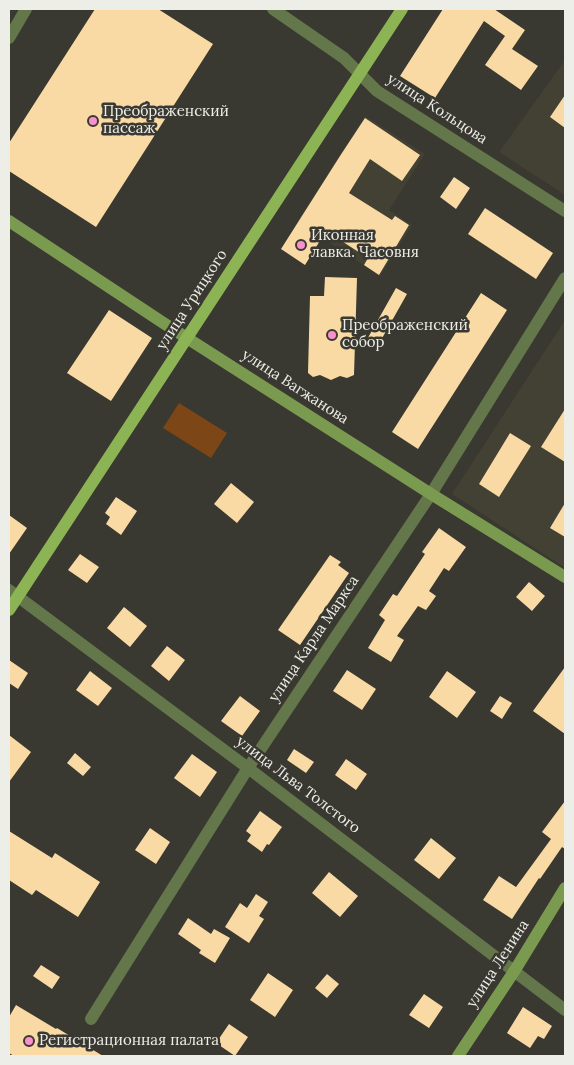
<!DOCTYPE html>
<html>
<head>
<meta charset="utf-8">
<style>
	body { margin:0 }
	#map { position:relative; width:574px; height:1065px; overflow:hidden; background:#393831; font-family:Lora,serif }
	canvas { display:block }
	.frame { position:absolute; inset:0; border:10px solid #eeeee9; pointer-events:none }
</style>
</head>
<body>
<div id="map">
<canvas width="574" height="1065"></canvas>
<div class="frame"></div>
</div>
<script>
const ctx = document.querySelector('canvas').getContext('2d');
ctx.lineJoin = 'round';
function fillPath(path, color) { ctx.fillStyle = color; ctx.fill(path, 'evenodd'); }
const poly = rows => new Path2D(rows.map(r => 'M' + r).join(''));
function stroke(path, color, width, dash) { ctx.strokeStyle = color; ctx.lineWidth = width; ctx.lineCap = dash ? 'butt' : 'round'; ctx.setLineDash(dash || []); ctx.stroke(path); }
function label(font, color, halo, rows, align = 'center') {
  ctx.font = font + ' Lora,serif'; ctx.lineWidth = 5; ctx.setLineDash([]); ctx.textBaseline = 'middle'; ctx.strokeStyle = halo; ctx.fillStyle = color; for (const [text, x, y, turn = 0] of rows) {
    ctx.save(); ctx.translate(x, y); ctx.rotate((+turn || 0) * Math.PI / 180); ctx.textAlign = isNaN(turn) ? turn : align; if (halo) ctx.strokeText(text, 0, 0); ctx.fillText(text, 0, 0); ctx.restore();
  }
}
const built = poly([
	[565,60,565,195,499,152],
	[365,116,425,154,389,210,412,225,380,276,297,222],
	[565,320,565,568,452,494]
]);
const green = poly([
	[179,403,227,433,211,458,163,428]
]);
const building = poly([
	[95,9,158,9,213,44,96,227,9,171,9,143],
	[443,9,494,9,525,30,512,49,538,66,521,90,485,65,505,36,484,21,435,98,400,76],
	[565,95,565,128,550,117],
	[365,118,420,155,402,181,370,159,349,193,392,220,395,216,409,225,379,275,364,265,368,258,326,231,305,265,281,249,340,156],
	[454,177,470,188,456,209,440,197],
	[485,208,553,253,536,279,468,234],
	[325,277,357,278,354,375,347,378,340,376,331,380,320,375,313,377,308,373,310,296,324,296],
	[396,288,407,294,376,349,365,343],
	[481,293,507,310,418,449,392,432],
	[109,310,152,338,111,401,67,373],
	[565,409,565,462,541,447],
	[510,433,531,446,499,497,479,484],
	[231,483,254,502,237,523,214,504],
	[116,497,137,511,121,535,106,524,110,517,105,513],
	[565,503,565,537,550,528],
	[9,515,27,528,9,554],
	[439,528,466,547,449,571,444,568,429,591,436,596,426,610,418,606,397,636,404,640,391,662,368,648,385,620,379,615,393,594,397,596,425,554,422,552],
	[80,554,99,567,87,583,68,570],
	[330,555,341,562,338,565,349,573,300,645,278,630],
	[529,582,545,596,532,611,516,597],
	[124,607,147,626,130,647,107,628],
	[167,646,185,660,169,681,151,666],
	[9,660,28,673,18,689,9,683],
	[565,667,565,734,533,711],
	[347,670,376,689,362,710,333,691],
	[90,671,112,688,98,706,76,690],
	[447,671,476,692,457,718,429,697],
	[240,696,260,711,242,736,221,721],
	[500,696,512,703,502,719,490,711],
	[9,735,31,752,9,782],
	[294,749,314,762,306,773,287,760],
	[75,753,91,767,83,776,67,763],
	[192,754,217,772,200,797,174,778],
	[346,759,367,774,356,790,335,775],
	[565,801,565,849,562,847,540,879,539,878,512,919,483,900,499,876,516,887,551,839,542,832],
	[260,811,282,827,269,845,267,844,262,852,247,841,251,835,246,831],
	[150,828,170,842,156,864,135,850],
	[9,831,52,858,55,853,100,882,78,917,36,890,32,895,9,880],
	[431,838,456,858,439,879,414,860],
	[329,872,358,896,340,917,312,893],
	[256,894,268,902,259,916,264,919,249,943,225,927,240,903,247,908],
	[188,918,211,934,214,929,230,938,215,963,199,953,201,950,178,934],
	[41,965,60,977,52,989,33,976],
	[268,973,293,990,275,1017,250,1000],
	[327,974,339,984,327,998,315,988],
	[424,994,443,1007,429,1028,409,1015],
	[16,1005,56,1029,57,1028,103,1056,14,1056,9,1053,9,1017],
	[523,1007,552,1026,544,1039,538,1036,530,1048,507,1033],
	[229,1024,248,1037,235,1056,216,1043]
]);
const street = poly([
	[273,9,344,58,377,91,565,211],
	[9,38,26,9],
	[9,590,248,768,565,1010],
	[91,1019,248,768,431,494,565,278]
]);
const secondary = poly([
	[9,221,165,324,431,494,565,577],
	[458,1056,515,970,565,888]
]);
const primary = poly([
	[9,610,402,9]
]);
const markers = [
	[93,121,5,"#f890cc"],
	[301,245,5,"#f890cc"],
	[332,335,5,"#f890cc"],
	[29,1041,5,"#f890cc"]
];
const streetNames = [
	["улица Кольцова",437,109,33],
	["улица Урицкого",192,300,-57],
	["улица Вагжанова",295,387,33],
	["улица Карла Маркса",314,639,-56],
	["улица Льва Толстого",298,785,37],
	["улица Ленина",498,964,-57]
];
const poiNames = [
	["Преображенский",103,112],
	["пассаж",103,129],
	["Иконная",311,236],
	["лавка. Часовня",311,253],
	["Преображенский",342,326],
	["собор",342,343],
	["Регистрационная палата",39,1041]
];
fillPath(built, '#424134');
fillPath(green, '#7d4617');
fillPath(building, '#fadaa4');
stroke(street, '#63774a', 12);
stroke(secondary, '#7a9a50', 12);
stroke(primary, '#8cb454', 12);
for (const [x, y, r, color] of markers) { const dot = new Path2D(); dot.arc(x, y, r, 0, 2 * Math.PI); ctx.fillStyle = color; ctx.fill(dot); stroke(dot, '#393831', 2); }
label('15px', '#eeeee9', '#393831', streetNames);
label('15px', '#eeeee9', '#393831', poiNames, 'left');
</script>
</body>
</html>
